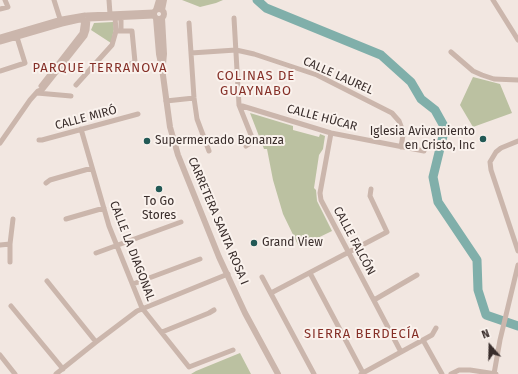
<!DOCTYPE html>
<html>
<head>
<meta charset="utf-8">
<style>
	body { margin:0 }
	#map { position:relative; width:518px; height:374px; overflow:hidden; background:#f2e7e1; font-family:"Fira Sans",sans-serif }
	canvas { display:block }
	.north { position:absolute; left:470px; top:326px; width:40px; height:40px; -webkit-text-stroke:3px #faf2ed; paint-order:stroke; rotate:340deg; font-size:11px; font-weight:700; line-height:16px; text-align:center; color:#392d2b }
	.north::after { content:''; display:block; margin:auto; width:14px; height:18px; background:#392d2b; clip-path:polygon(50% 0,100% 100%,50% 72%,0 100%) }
</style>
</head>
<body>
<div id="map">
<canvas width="518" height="374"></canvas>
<div class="north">N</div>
</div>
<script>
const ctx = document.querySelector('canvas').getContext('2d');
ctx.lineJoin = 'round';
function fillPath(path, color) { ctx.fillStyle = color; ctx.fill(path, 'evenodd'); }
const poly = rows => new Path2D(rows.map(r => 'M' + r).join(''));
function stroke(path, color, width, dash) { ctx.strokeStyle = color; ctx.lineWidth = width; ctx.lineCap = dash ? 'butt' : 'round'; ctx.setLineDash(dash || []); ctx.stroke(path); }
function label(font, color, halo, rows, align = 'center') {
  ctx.font = font + ' "Fira Sans",sans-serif'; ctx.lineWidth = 4; ctx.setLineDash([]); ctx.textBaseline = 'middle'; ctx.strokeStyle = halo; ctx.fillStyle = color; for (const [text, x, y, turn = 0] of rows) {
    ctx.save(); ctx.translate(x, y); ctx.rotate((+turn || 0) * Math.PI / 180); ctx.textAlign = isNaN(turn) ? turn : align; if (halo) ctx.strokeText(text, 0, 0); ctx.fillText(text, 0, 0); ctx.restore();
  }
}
const green = poly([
	[182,0,223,0,216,3,200,7],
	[113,22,114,29,111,43,91,30,94,23],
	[473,77,500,84,512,113,473,127,460,105],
	[250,113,293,126,293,130,319,137,320,134,325,136,323,149,319,155,314,188,316,190,317,201,332,231,299,247,283,214,273,180,267,149,264,149],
	[240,353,251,374,191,374,196,371]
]);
const river = poly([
	[257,0,266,8,381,55,411,82,421,99,435,110,445,128,433,177,438,202,477,260,478,290,486,315,518,326]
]);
const minor = poly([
	[54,0,61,22],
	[109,0,110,14],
	[493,0,518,40],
	[0,9,8,7,5,0],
	[87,15,154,12],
	[121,17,121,31],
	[234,18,239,105,251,135,249,144,246,146],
	[189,23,194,98,197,119,209,151],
	[116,31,132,31,135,62,121,68],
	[0,37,62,19,85,15],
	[0,42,62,24,84,19,82,33,41,86],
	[451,52,473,71,482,75,494,79,518,80],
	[191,53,236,50,254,54,317,75,392,113,399,121,402,129,403,135,401,147],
	[0,71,25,63,16,34],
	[76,85,112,45,116,31,115,17],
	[37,93,71,96],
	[166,101,194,98],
	[239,105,331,133,424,151],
	[81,129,109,226,142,308,189,367,233,350],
	[331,133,320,193,321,200,401,352],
	[39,140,42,140,138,114],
	[518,141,501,148,496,152,490,162,491,170,518,251],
	[0,143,30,100,38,91,43,89,85,36,87,30,88,19,154,16],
	[46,183,50,180,92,168],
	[66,219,104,208],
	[0,245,10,244],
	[96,253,181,222],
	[10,262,10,244,13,219],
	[310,273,363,373],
	[262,277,314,374],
	[47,281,96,342],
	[133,284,200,259],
	[271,293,387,232,370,196,371,189],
	[374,300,417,275],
	[11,306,63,369],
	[162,332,209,313,214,310],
	[423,340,442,374],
	[0,355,15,374],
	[56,374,96,342,137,311,228,274],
	[361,374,432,335,436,328],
	[451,374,459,370,470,370,496,374],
	[494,374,500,340,518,265]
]);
const tertiary = poly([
	'154 14a5 5 0 1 1 10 0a5 5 0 1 1-10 0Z',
	[156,10,159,0],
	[162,10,164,0],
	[156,18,159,54,162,68,170,127,178,155,219,257,245,313,278,374],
	[162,18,164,54,163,64]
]);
const markers = [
	[483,139,4,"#225955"],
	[147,141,4,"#225955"],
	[159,189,4,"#225955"],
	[254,243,4,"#225955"]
];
const streetNames = [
	["CALLE LAUREL",338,76,24],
	["CALLE MIRÓ",86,118,-15],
	["CALLE HÚCAR",322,118,15],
	["CARRETERA SANTA ROSA I",218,221,67],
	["CALLE FALCÓN",354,241,62],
	["CALLE LA DIAGONAL",132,251,69]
];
const poiNames = [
	["Iglesia Avivamiento",475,132,"right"],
	["en Cristo, Inc",475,146,"right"],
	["Supermercado Bonanza",155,141],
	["To Go",159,202,"center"],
	["Stores",159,216,"center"],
	["Grand View",262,243]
];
const neighbourhoodNames = [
	["PARQUE TERRANOVA",100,68],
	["COLINAS DE",256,76],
	["GUAYNABO",256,91],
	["SIERRA BERDECÍA",362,334]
];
fillPath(green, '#bbc1a1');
stroke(river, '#80afaa', 9);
stroke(minor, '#cbb6ac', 5);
stroke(tertiary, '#cbb6ac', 6);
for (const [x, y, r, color] of markers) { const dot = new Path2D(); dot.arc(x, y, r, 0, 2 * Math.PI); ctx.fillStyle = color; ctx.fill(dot); stroke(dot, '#faf2ed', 1.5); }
label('12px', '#392d2b', '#faf2ed', streetNames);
label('12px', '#392d2b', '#faf2ed', poiNames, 'left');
ctx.letterSpacing = '1px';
label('13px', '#852f27', '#faf2ed', neighbourhoodNames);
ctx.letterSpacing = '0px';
</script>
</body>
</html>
